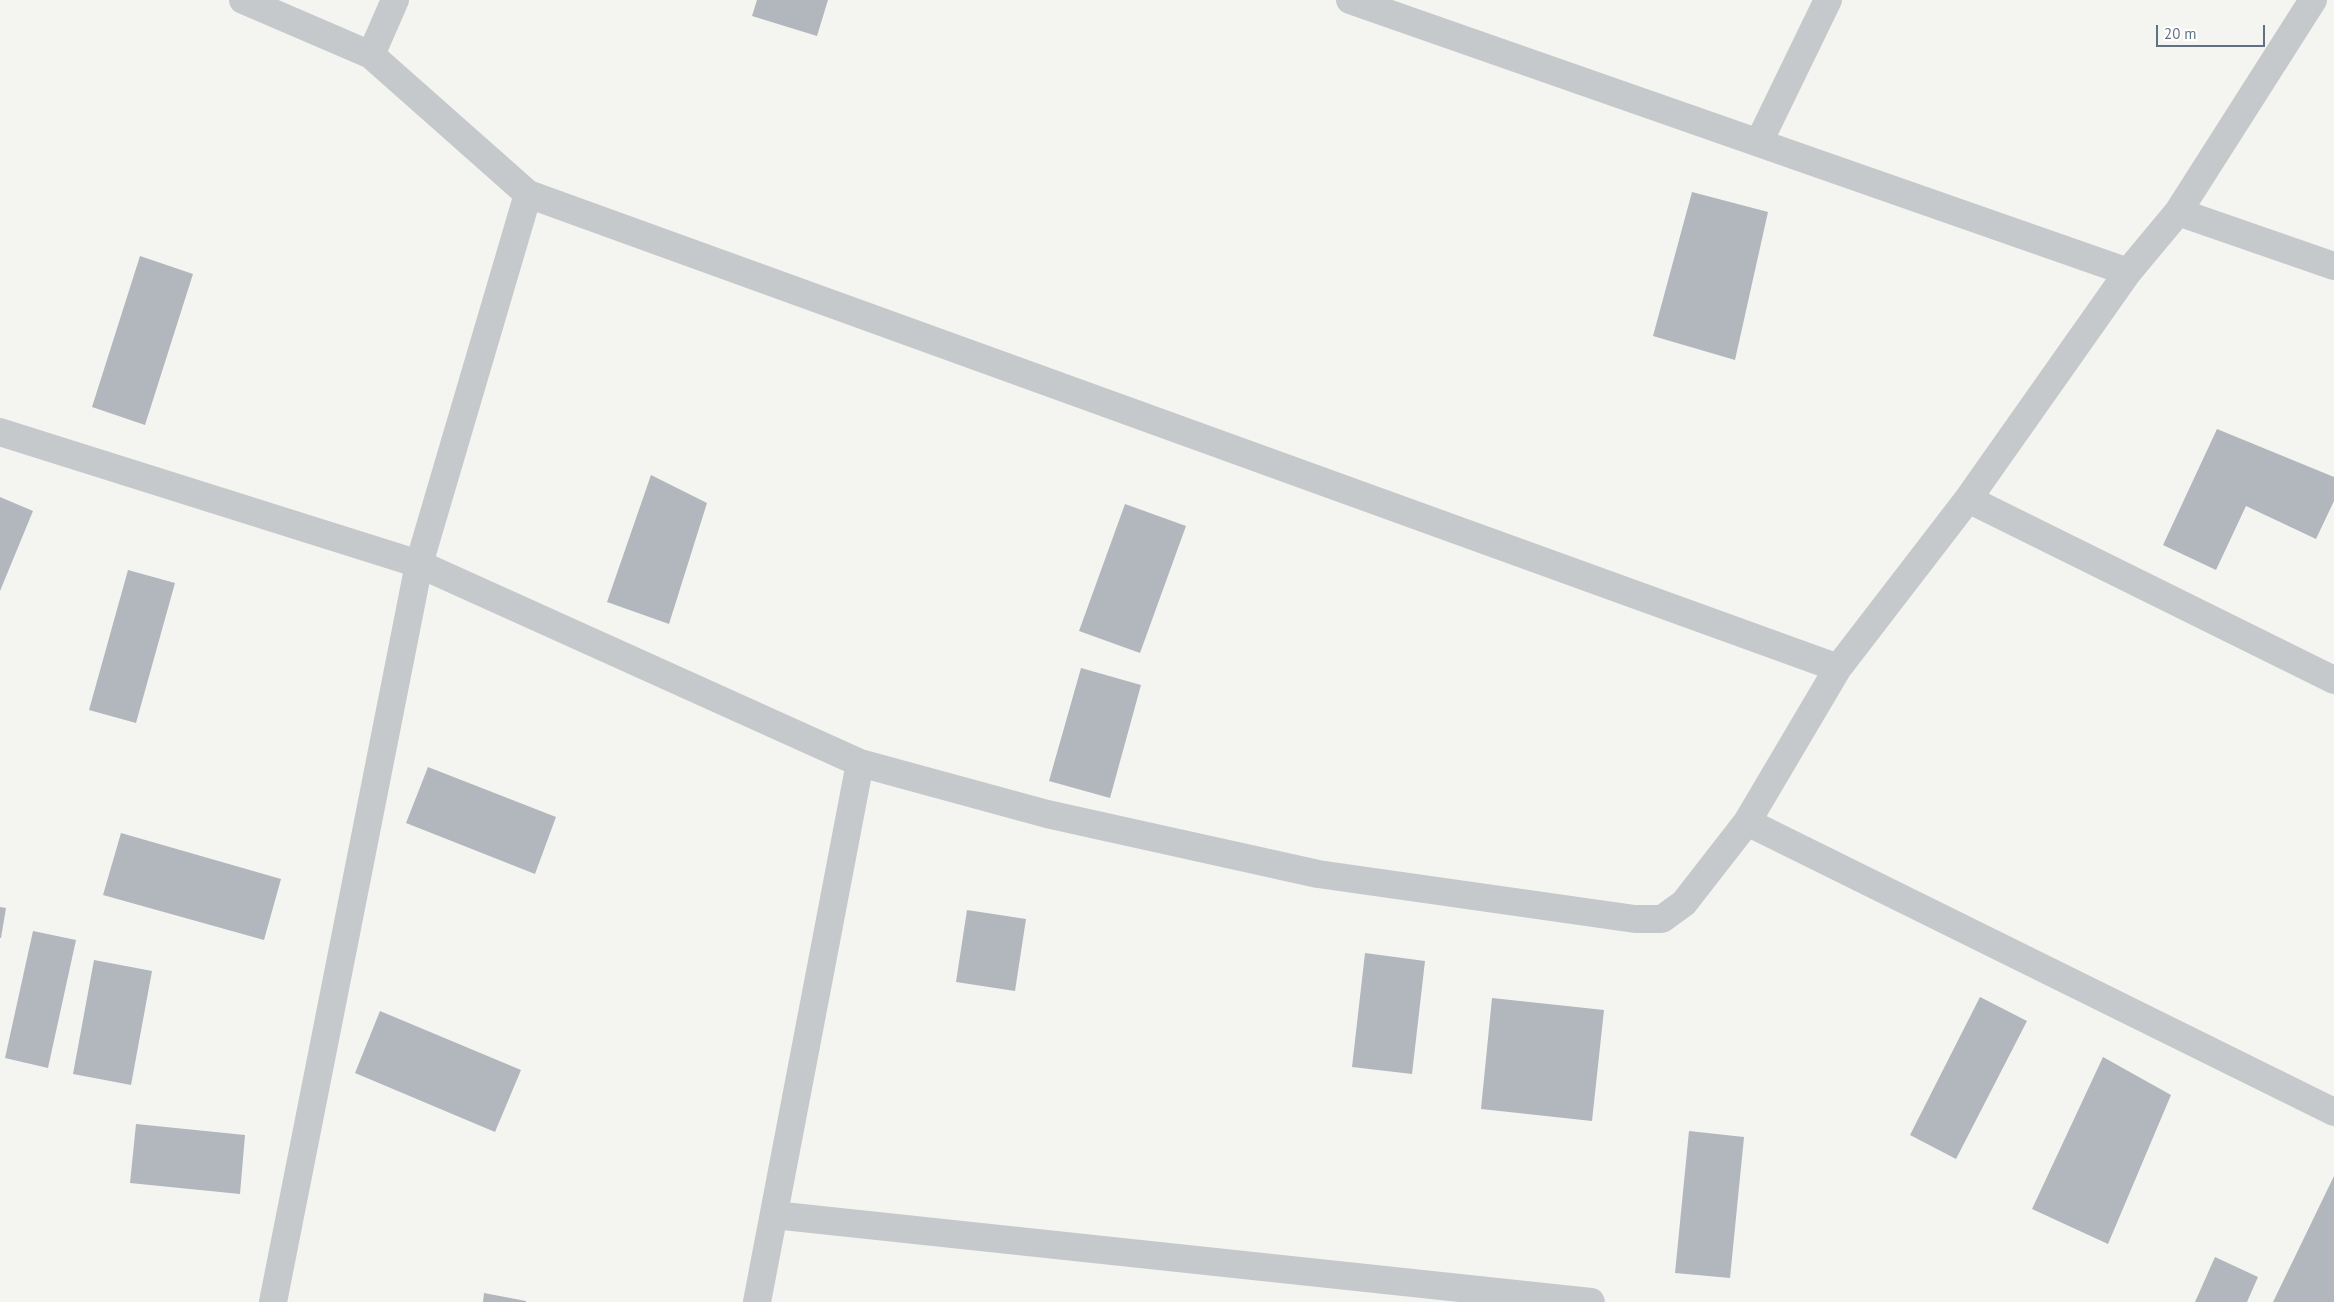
<!DOCTYPE html>
<html>
<head>
<meta charset="utf-8">
<style>
	body { margin:0 }
	#map { position:relative; width:2334px; height:1302px; overflow:hidden; background:#f4f5f0; font-family:"PT Sans",sans-serif }
	canvas { display:block }
	.scale { position:absolute; left:2156px; top:25px; width:109px; height:22px; box-sizing:border-box; border:2px solid #617184; border-top:0; padding-left:6px; font-size:15px; line-height:18px; white-space:nowrap; color:#617184; -webkit-text-stroke:4px #fff; paint-order:stroke }
</style>
</head>
<body>
<div id="map">
<canvas width="2334" height="1302"></canvas>
<div class="scale">20 m</div>
</div>
<script>
const ctx = document.querySelector('canvas').getContext('2d');
ctx.lineJoin = 'round';
function fillPath(path, color) { ctx.fillStyle = color; ctx.fill(path, 'evenodd'); }
const poly = rows => new Path2D(rows.map(r => 'M' + r).join(''));
function stroke(path, color, width, dash) { ctx.strokeStyle = color; ctx.lineWidth = width; ctx.lineCap = dash ? 'butt' : 'round'; ctx.setLineDash(dash || []); ctx.stroke(path); }
const building = poly([
	[757,0,828,0,817,36,752,16],
	[1692,192,1768,212,1735,360,1653,336],
	[140,256,193,274,145,425,92,407],
	[2217,429,2334,477,2334,501,2316,539,2246,506,2216,570,2163,545],
	[651,475,707,503,669,624,607,602],
	[0,497,33,511,0,591],
	[1125,504,1186,526,1140,653,1079,631],
	[128,570,175,583,136,723,89,710],
	[1081,668,1141,685,1110,798,1049,781],
	[428,767,556,817,535,874,406,823],
	[121,833,281,879,264,940,103,895],
	[0,907,6,908,1,938,0,938],
	[967,910,1026,919,1015,991,956,982],
	[33,931,76,940,48,1068,5,1058],
	[1365,953,1425,961,1412,1074,1352,1067],
	[94,960,152,971,131,1085,73,1074],
	[1980,997,2027,1021,1956,1159,1910,1135],
	[1492,998,1604,1010,1592,1121,1481,1109],
	[380,1011,521,1070,495,1132,355,1073],
	[2103,1057,2171,1095,2108,1244,2032,1209],
	[136,1124,245,1135,240,1194,130,1183],
	[1689,1131,1744,1137,1730,1278,1675,1273],
	[2334,1176,2334,1302,2273,1302],
	[2215,1257,2258,1277,2247,1302,2195,1302],
	[484,1293,526,1301,526,1302,483,1302]
]);
const street = poly([
	[243,0,371,55,528,194,1838,668],
	[1350,0,2128,272],
	[371,55,395,0],
	[1759,142,1828,0],
	[2178,212,2334,266],
	[0,432,419,564,860,763,1047,814,1318,874,1635,919,1662,919,1684,903,1747,822,1838,668,1968,499,2128,272,2178,212,2313,0],
	[1968,499,2334,680],
	[1747,822,2334,1112],
	[774,1215,1591,1302],
	[273,1302,419,564,528,194],
	[757,1302,860,763]
]);
fillPath(building, '#b1b7bd');
stroke(street, '#c6c9cc', 28);
</script>
</body>
</html>
